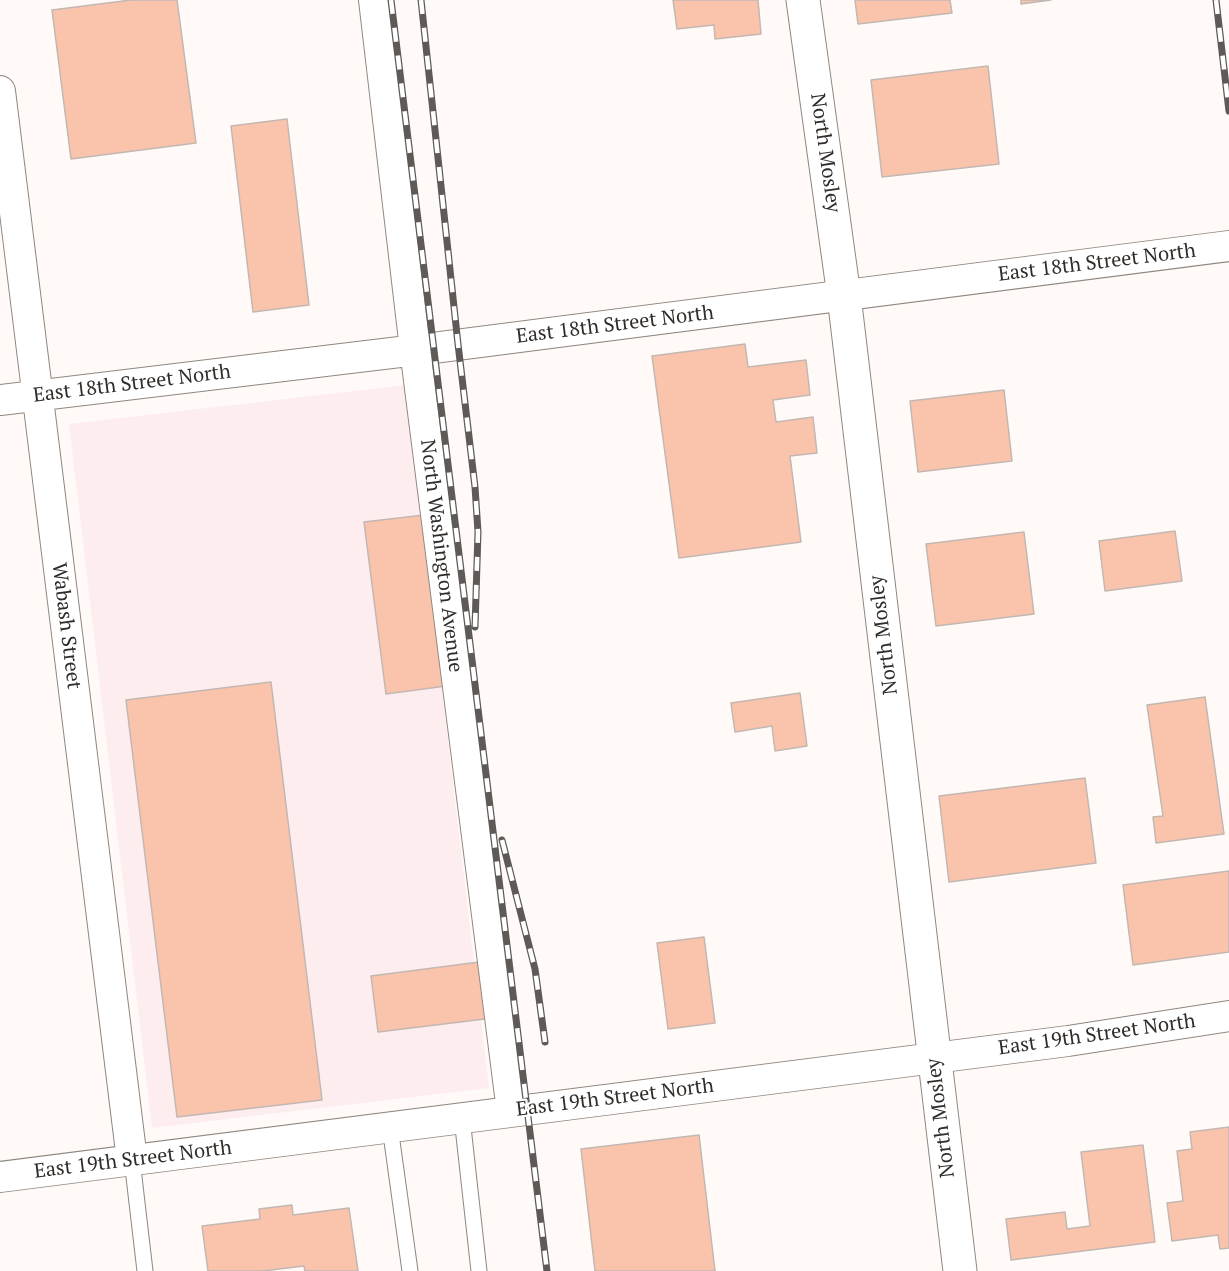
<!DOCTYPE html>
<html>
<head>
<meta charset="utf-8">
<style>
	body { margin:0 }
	canvas { display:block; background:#fffaf7 }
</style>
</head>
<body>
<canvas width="1229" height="1271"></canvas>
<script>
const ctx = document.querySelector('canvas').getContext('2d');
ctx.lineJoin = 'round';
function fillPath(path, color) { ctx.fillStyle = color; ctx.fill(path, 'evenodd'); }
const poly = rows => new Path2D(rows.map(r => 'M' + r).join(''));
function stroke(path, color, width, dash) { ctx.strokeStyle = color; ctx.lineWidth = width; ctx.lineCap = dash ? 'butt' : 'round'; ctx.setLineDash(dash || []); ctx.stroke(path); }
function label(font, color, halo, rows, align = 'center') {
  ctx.font = font + ' "PT Serif",serif'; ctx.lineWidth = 4.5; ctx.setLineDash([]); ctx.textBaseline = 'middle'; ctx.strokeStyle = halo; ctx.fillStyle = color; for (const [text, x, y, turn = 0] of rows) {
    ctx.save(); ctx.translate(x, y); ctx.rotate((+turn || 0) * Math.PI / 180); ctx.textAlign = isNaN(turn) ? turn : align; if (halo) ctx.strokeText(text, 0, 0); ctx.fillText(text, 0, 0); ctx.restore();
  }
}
const industrial = poly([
	[406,385,489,1088,152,1128,69,424]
]);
const building = poly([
	[131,0,177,0,196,143,71,159,52,10,131,0],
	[673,0,758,0,761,34,715,39,714,25,677,29,673,0],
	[855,0,950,0,952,13,858,24,855,0],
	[1021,0,1051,0,1021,4,1021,0],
	[988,66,999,164,882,177,871,80,988,66],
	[287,119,309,305,253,312,231,126,287,119],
	[745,344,748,367,806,360,810,395,773,400,776,422,813,417,817,453,790,456,801,542,679,558,652,356,745,344],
	[1004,390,1012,461,918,472,910,401,1004,390],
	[424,515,446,686,386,694,364,522,424,515],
	[1175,531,1182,581,1105,591,1099,541,1175,531],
	[1024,532,1034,614,936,626,926,544,1024,532],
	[271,682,322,1100,177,1117,126,700,271,682],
	[800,693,807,746,775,751,772,726,735,732,731,703,800,693],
	[1205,697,1224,834,1156,843,1153,817,1163,816,1147,705,1205,697],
	[1085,778,1096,863,949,882,939,796,1085,778],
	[1229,871,1229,952,1133,965,1123,885,1229,871],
	[704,937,715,1023,668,1029,657,943,704,937],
	[487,961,493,1018,378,1032,371,976,487,961],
	[1229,1127,1229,1248,1220,1249,1218,1235,1172,1241,1167,1203,1183,1201,1177,1151,1192,1149,1190,1132,1229,1127],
	[699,1135,715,1271,595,1271,581,1149,699,1135],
	[1143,1145,1155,1242,1011,1260,1006,1219,1065,1212,1067,1229,1090,1226,1081,1152,1143,1145],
	[292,1205,293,1215,349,1208,358,1271,305,1271,304,1266,263,1271,208,1271,202,1226,260,1219,259,1209,292,1205]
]);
const service = poly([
	[462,1118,479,1271],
	[390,1127,410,1271],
	[132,1160,145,1271]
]);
const minor = poly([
	[374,0,415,349,512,1111],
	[0,91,132,1160],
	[0,400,433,348,1229,246],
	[0,1177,1068,1041,1229,1016]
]);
const tertiary = poly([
	[803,0,844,296,960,1271]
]);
const rail = poly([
	[391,0,547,1271],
	[421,0,458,344,475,487,478,532,475,627],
	[1216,0,1229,111],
	[502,840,535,969,545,1042]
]);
const streetNames = [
	["North Mosley",825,153,82],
	["East 18th Street North",1097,263,-7],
	["East 18th Street North",615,325,-7],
	["East 18th Street North",132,384,-7],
	["North Washington Avenue",441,556,83],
	["Wabash Street",66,626,83],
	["North Mosley",884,635,-97],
	["East 19th Street North",1097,1035,-8],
	["East 19th Street North",615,1098,-7],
	["North Mosley",941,1118,-97],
	["East 19th Street North",133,1160,-7]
];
fillPath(industrial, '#fdedef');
fillPath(building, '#fac4ac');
stroke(building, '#c3b7b2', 1.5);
stroke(service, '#90877f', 17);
stroke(minor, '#90877f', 32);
stroke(tertiary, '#90877f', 35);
stroke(service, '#fff', 15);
stroke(minor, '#fff', 30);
stroke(tertiary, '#fff', 33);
stroke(rail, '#5e5a57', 7);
stroke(rail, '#fff', 4.5, [14]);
label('20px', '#302c29', '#fff', streetNames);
</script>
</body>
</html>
